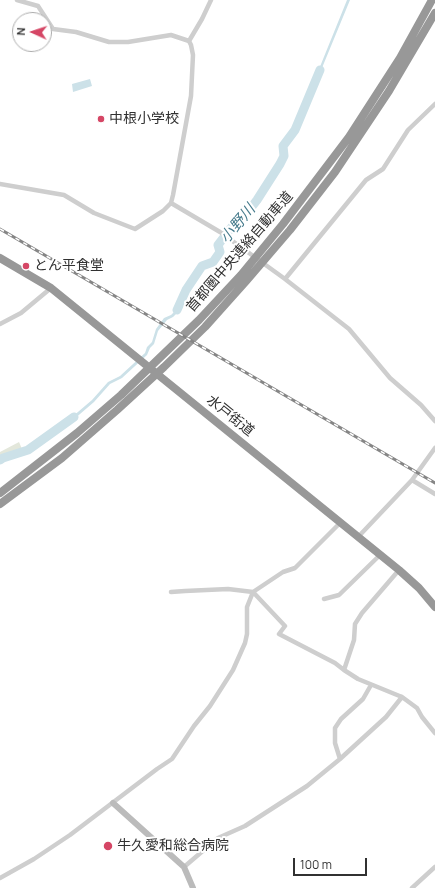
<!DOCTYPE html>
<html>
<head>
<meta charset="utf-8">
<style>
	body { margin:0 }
	#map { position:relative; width:435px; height:888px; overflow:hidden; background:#fff; font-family:Manrope,sans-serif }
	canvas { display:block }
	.north { position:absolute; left:12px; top:12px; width:40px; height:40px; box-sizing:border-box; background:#fff; border:1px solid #adadad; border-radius:50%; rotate:273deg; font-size:11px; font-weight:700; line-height:16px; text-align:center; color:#313131 }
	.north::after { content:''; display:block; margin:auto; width:14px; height:18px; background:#d54665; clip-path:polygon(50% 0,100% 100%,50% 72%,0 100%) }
	.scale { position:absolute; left:293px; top:858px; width:74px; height:18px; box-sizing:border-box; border:2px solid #313131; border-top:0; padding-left:5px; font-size:12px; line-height:14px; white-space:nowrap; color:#313131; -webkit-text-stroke:3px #fff; paint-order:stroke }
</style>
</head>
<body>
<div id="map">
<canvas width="435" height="888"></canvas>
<div class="north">N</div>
<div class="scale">100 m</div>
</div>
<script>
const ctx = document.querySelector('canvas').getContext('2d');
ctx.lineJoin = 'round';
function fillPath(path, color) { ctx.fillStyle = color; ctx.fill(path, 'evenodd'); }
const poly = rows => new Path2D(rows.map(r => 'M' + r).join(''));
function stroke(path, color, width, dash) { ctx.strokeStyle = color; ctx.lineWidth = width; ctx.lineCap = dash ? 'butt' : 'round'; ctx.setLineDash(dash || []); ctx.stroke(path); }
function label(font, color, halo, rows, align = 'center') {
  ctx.font = font + ' Manrope,"Noto Sans JP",sans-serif'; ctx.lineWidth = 4; ctx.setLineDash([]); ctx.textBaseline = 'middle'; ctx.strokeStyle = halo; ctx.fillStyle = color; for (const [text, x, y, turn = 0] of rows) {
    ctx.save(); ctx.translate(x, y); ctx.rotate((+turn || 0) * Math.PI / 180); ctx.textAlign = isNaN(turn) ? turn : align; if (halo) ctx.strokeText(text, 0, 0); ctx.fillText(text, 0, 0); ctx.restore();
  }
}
const green = poly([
	[19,442,22,449,0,457,0,452]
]);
const water = poly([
	[347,0,350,0,317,80,315,79],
	[90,79,92,86,73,92,72,84],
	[181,299,183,300,178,312,173,317,167,320,158,331,154,344,150,348,147,355,122,378,110,384,94,402,66,426,65,423,92,400,108,382,120,376,145,353,147,347,152,342,156,329,164,318,171,315,176,310]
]);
const river = poly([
	[177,310,186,290,202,266,213,262,220,252,218,245,238,219,247,213,257,200,280,164,284,156,283,146,295,130,320,70],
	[0,460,3,458,28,450,74,417]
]);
const street = poly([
	[17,0,38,6,53,29,76,32,109,42,128,42,171,35,189,41],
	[0,184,64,195,94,213,135,229,163,211,171,203,173,195,191,96,193,55,191,45,189,41,202,19,211,0],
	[171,203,220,232,285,279,349,329,390,378,421,405,435,421],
	[285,279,366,180,383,169,408,130,435,104],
	[0,324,21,313,51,288],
	[412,480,435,494],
	[359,536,412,480,435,448],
	[171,592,185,591,228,589,253,592,285,626,279,634,335,663,344,670,358,679,402,697,417,708,422,717,435,733],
	[324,599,339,595,381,554],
	[344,670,354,640,355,624,362,613,399,570],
	[340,759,386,717,402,697],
	[184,867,218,838,245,826,307,786,340,759,335,743,335,728,341,719,363,699,371,685],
	[0,878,34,859,70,835,157,769,172,759,194,726,210,706,233,670,245,643,247,634,247,607,253,592,283,572,295,568,341,522],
	[412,888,435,867]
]);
const secondary = poly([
	[113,803,184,867,193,888]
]);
const highway = poly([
	[0,258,51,288,399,570,419,588,435,607],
	[0,493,77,433,121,395,199,320,241,275,283,224,349,137,400,58,432,0],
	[0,504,62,458,117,410,164,367,205,327,247,280,290,230,335,172,389,91,435,13]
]);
const rail = poly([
	[0,229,435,483]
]);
const markers = [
	[101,119,4,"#d54665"],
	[26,266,4,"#d54665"],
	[108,846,5,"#d54665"]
];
const poiNames = [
	["中根小学校",109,119],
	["とん平食堂",34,266],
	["牛久愛和総合病院",117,846]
];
const streetNames = [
	["首都圏中央連絡自動車道",240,252,-49],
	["水戸街道",230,416,39]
];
const waterNames = [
	["小野川",238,224,-50]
];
fillPath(green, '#e3e7db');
fillPath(water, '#cce1e8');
stroke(river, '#cce1e8', 9);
stroke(street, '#cecece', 4.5);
stroke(secondary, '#bbb', 6);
stroke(highway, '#989898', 8);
stroke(rail, '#868686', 3);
stroke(rail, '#fff', 1.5, [4.5]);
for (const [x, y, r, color] of markers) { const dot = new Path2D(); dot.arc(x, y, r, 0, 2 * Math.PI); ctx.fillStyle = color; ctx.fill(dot); stroke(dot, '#fff', 1.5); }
label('14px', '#313131', '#fff', poiNames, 'left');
label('14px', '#313131', '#fff', streetNames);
label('italic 15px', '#467b8c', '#fff', waterNames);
</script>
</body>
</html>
